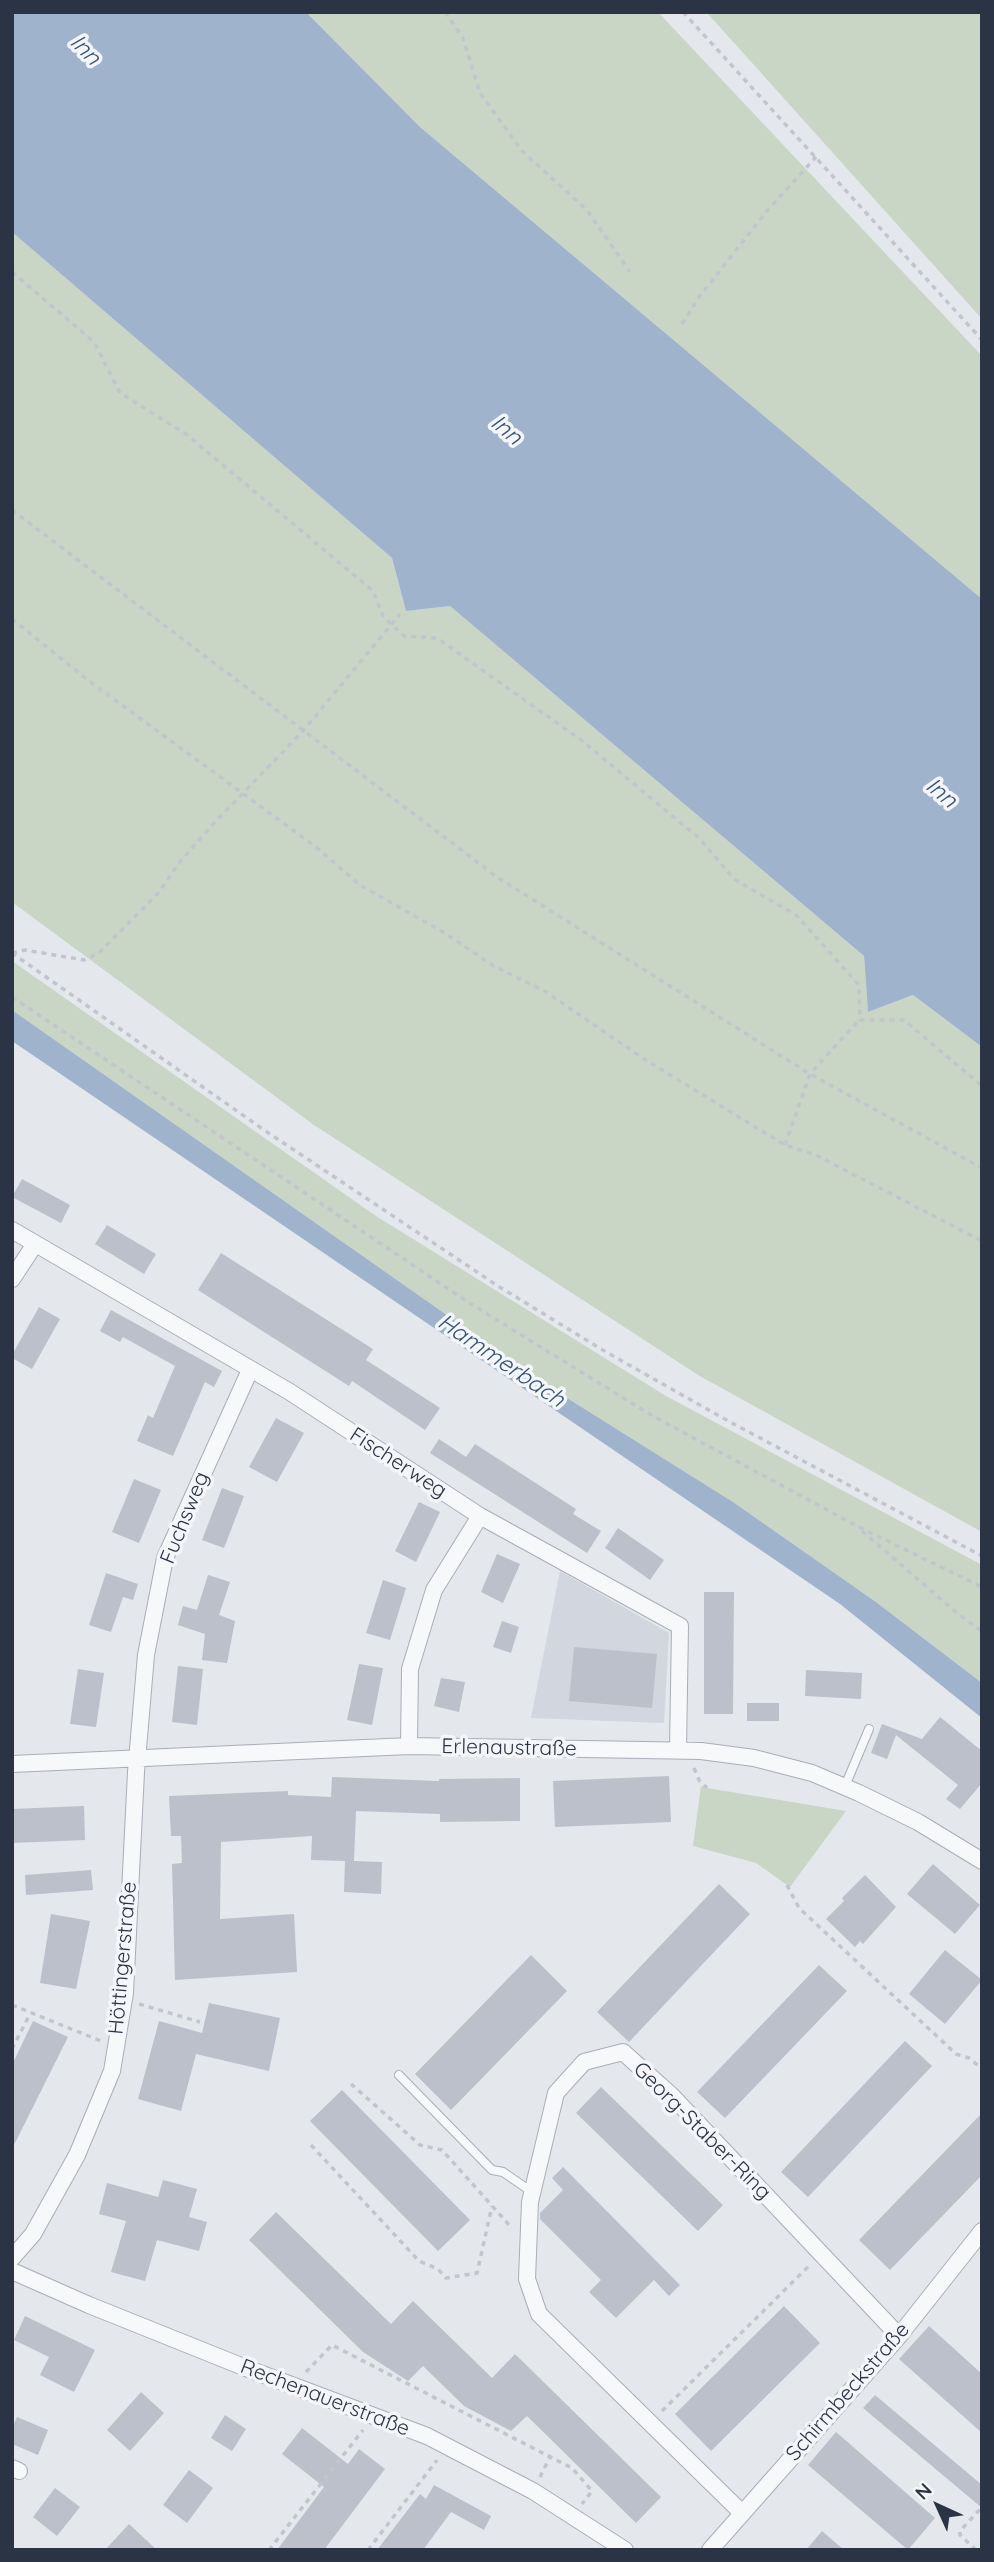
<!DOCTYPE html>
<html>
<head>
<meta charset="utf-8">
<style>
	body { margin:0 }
	#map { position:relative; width:994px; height:2562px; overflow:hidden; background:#e4e7ec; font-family:Quicksand,sans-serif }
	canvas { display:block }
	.frame { position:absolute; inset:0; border:14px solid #2b3445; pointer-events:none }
	.north { position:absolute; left:903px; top:2471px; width:70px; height:70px; -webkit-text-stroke:5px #f4f6f9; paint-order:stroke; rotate:315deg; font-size:19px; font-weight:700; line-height:28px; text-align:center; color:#2b3445 }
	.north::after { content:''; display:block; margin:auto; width:24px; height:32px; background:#2b3445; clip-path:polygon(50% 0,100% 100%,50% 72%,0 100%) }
</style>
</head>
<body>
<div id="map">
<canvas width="994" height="2562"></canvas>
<div class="frame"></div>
<div class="north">N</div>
</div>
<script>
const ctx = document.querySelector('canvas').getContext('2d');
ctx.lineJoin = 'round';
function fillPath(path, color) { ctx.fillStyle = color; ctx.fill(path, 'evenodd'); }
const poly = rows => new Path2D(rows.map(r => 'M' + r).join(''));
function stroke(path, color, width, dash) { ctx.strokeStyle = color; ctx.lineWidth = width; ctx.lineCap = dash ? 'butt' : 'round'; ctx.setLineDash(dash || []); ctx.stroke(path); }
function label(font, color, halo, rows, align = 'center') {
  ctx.font = font + ' Quicksand,sans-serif'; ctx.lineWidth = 7; ctx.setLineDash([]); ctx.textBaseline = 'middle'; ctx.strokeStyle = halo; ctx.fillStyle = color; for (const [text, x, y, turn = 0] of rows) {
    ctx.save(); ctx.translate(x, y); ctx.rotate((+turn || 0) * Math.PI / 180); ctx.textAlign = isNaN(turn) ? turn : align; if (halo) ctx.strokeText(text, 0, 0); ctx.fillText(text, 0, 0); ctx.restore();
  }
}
const built = poly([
	[560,1571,669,1633,664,1723,531,1718]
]);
const green = poly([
	[306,12,658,12,982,356,982,599,420,127],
	[706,12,982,12,982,319,718,25],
	[12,232,392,558,406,611,450,606,864,956,868,1012,913,995,982,1047,982,1532,698,1375,314,1125,12,902],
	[12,961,376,1216,666,1396,982,1565,982,1683,876,1602,733,1502,548,1386,12,1010],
	[701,1786,707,1788,846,1811,790,1887,756,1863,693,1846]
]);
const water = poly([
	[12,12,306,12,420,127,982,599,982,1047,913,995,868,1012,864,956,450,606,406,611,392,558,12,232],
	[12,1010,548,1386,733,1502,876,1602,982,1683,982,1718,840,1604,12,1041]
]);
const building = poly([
	[22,1179,70,1205,61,1223,12,1197],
	[107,1225,156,1254,144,1274,95,1244],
	[221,1253,373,1349,366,1360,440,1408,425,1430,352,1381,349,1386,198,1290],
	[39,1307,60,1319,32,1369,12,1358,12,1355],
	[111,1310,222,1371,214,1387,205,1382,173,1456,137,1441,148,1415,153,1418,175,1366,123,1337,120,1342,100,1331],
	[276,1418,304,1433,277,1482,249,1467],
	[439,1439,466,1457,475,1444,576,1509,573,1514,601,1531,587,1553,430,1453],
	[134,1479,161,1490,139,1543,112,1532],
	[222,1488,244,1496,224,1548,202,1540],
	[419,1502,440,1512,416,1562,395,1551],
	[618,1528,664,1560,650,1580,605,1548],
	[497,1554,520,1564,503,1603,481,1592],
	[106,1573,138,1584,133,1600,123,1597,111,1632,89,1625],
	[208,1575,230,1582,219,1615,235,1621,227,1663,202,1660,205,1634,178,1625,183,1606,197,1610],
	[383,1580,406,1588,390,1640,366,1633],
	[704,1592,734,1592,733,1714,704,1714],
	[502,1621,519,1627,511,1653,493,1647],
	[574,1647,657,1654,652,1708,569,1701],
	[359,1664,383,1668,372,1725,347,1720],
	[178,1666,203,1669,197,1725,172,1722],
	[78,1669,104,1673,96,1727,70,1724],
	[806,1670,862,1673,861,1699,805,1696],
	[441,1678,465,1682,459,1712,434,1706],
	[747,1703,779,1703,779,1721,747,1721],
	[940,1717,982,1751,982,1783,960,1809,946,1799,958,1785,896,1735,887,1759,871,1753,882,1724,922,1739],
	[669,1776,671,1822,555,1827,553,1781],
	[332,1777,439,1781,439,1779,520,1778,520,1821,440,1822,440,1814,356,1811,354,1861,382,1862,381,1894,344,1892,345,1861,311,1860,312,1836,221,1842,220,1919,294,1914,297,1972,175,1980,172,1864,182,1863,181,1836,171,1836,169,1796,288,1791,288,1795,331,1797],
	[84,1806,85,1840,12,1843,12,1809],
	[933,1864,980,1905,955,1934,907,1894],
	[91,1870,93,1890,26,1895,25,1875],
	[865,1875,896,1907,863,1944,860,1941,855,1947,826,1919,844,1901,842,1898],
	[719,1884,750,1914,629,2042,597,2012],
	[51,1914,90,1921,76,1989,40,1983],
	[945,1950,982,1980,945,2024,909,1994],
	[531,1955,567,1991,451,2110,415,2074],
	[819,1965,847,1991,725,2118,697,2092],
	[209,2003,280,2018,269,2071,196,2054,181,2111,138,2099,159,2021,202,2033],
	[33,2021,68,2037,12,2149,12,2065],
	[905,2041,932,2066,808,2197,781,2172],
	[601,2087,723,2205,698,2231,576,2113],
	[342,2090,470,2220,438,2251,310,2121],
	[982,2113,982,2175,890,2270,859,2240],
	[563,2167,680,2285,669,2296,654,2280,616,2318,589,2292,601,2280,540,2219,540,2213,563,2190,552,2178],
	[163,2180,197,2189,189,2217,207,2222,199,2251,157,2240,145,2281,111,2272,126,2221,99,2214,107,2183,158,2197],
	[276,2212,391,2324,413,2301,492,2378,515,2354,661,2497,636,2523,527,2416,511,2431,464,2406,423,2366,408,2381,363,2352,249,2240],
	[784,2306,820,2343,711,2451,675,2414],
	[25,2316,95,2350,74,2392,40,2375,49,2357,14,2340],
	[929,2326,982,2374,982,2433,899,2359],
	[141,2392,164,2413,130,2451,107,2430],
	[875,2395,982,2485,982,2508,863,2408],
	[225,2415,246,2429,232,2451,211,2438],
	[17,2417,48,2430,38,2455,12,2444,12,2428],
	[302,2428,348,2464,359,2449,385,2469,324,2550,277,2550,324,2487,282,2454],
	[836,2432,935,2518,908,2550,808,2465],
	[189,2470,213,2488,187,2523,163,2505],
	[434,2485,491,2516,484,2530,451,2512,423,2550,377,2550,420,2494,426,2499],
	[55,2488,80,2507,57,2536,33,2517],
	[129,2524,157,2550,105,2550],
	[822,2531,844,2550,806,2550]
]);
const path = poly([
	[445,12,463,38,480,93,522,151,587,210,630,272],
	[683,12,982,340],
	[12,272,94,342,120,393,186,434,373,591,383,616,404,636,437,638,581,740,699,838,734,879,796,915,859,985,860,1020,904,1020,982,1086],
	[682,324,700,296,766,212,816,157],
	[12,510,497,877,810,1074,982,1168],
	[12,619,89,681,316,847,360,885,443,932,494,966,546,992,644,1059,785,1145,816,1155,982,1241],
	[12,953,264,1130,498,1286,606,1352,730,1422,982,1556],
	[12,953,25,950,84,960,99,953,160,891,179,863,217,820,303,731,400,614],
	[12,997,468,1302,651,1415,857,1526,982,1587],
	[785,1145,810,1074,859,1020],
	[862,1531,958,1614,982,1631],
	[694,1768,699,1780,707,1788],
	[787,1885,799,1908,956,2054,969,2058,982,2069],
	[139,2004,200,2022],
	[12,2005,101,2041],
	[12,2049,30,2014],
	[351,2084,420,2145,442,2150,511,2227],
	[311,2145,419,2261,438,2269,446,2278,477,2273,492,2206],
	[306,2372,332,2345,572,2468,592,2491,582,2504],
	[662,2411,808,2267],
	[540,2477,550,2457],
	[269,2550,363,2430],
	[368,2550,437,2460],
	[976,2550,960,2535,960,2531,982,2507]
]);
const service = poly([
	[845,1786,869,1729],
	[399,2075,492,2170,503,2172,532,2192]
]);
const minor = poly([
	[12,1230,290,1392,480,1516,680,1626,678,1750],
	[12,1279,35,1244],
	[409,1746,410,1669,434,1590,480,1516],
	[12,1764,409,1746,701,1751,754,1758,812,1773,859,1793,918,1822,982,1861],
	[12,2258,33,2234,77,2155,112,2071,125,1993,136,1772,146,1655,165,1558,250,1370],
	[12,2271,89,2305,246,2368,427,2436,533,2491,625,2550],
	[12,2468,19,2471],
	[742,2513,539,2314,527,2279,530,2202,556,2093,584,2062,623,2052,672,2096,899,2336],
	[710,2550,899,2336,982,2231]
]);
const streetNames = [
	["Fischerweg",398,1463,33],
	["Fuchsweg",185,1518,-68],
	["Erlenaustraße",509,1748,1],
	["Höttingerstraße",123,1958,-85],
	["Georg-Staber-Ring",702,2131,45],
	["Schirmbeckstraße",848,2392,-49],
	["Rechenauerstraße",325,2398,21]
];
const waterNames = [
	["Inn",85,50,46],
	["Inn",506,430,40],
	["Inn",941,793,40],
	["Hammerbach",501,1361,34]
];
fillPath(built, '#d2d6de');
fillPath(green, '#c9d6c5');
fillPath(water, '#9fb4cc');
fillPath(building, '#bbc0ca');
stroke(service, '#a9aeb7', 10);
stroke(minor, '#a9aeb7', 18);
stroke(path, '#c2c5cb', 3.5, [5, 5]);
stroke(service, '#f7f8fa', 8);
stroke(minor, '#f7f8fa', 16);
label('21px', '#2b3445', '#f4f6f9', streetNames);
label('italic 23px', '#34527a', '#f4f6f9', waterNames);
</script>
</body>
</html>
